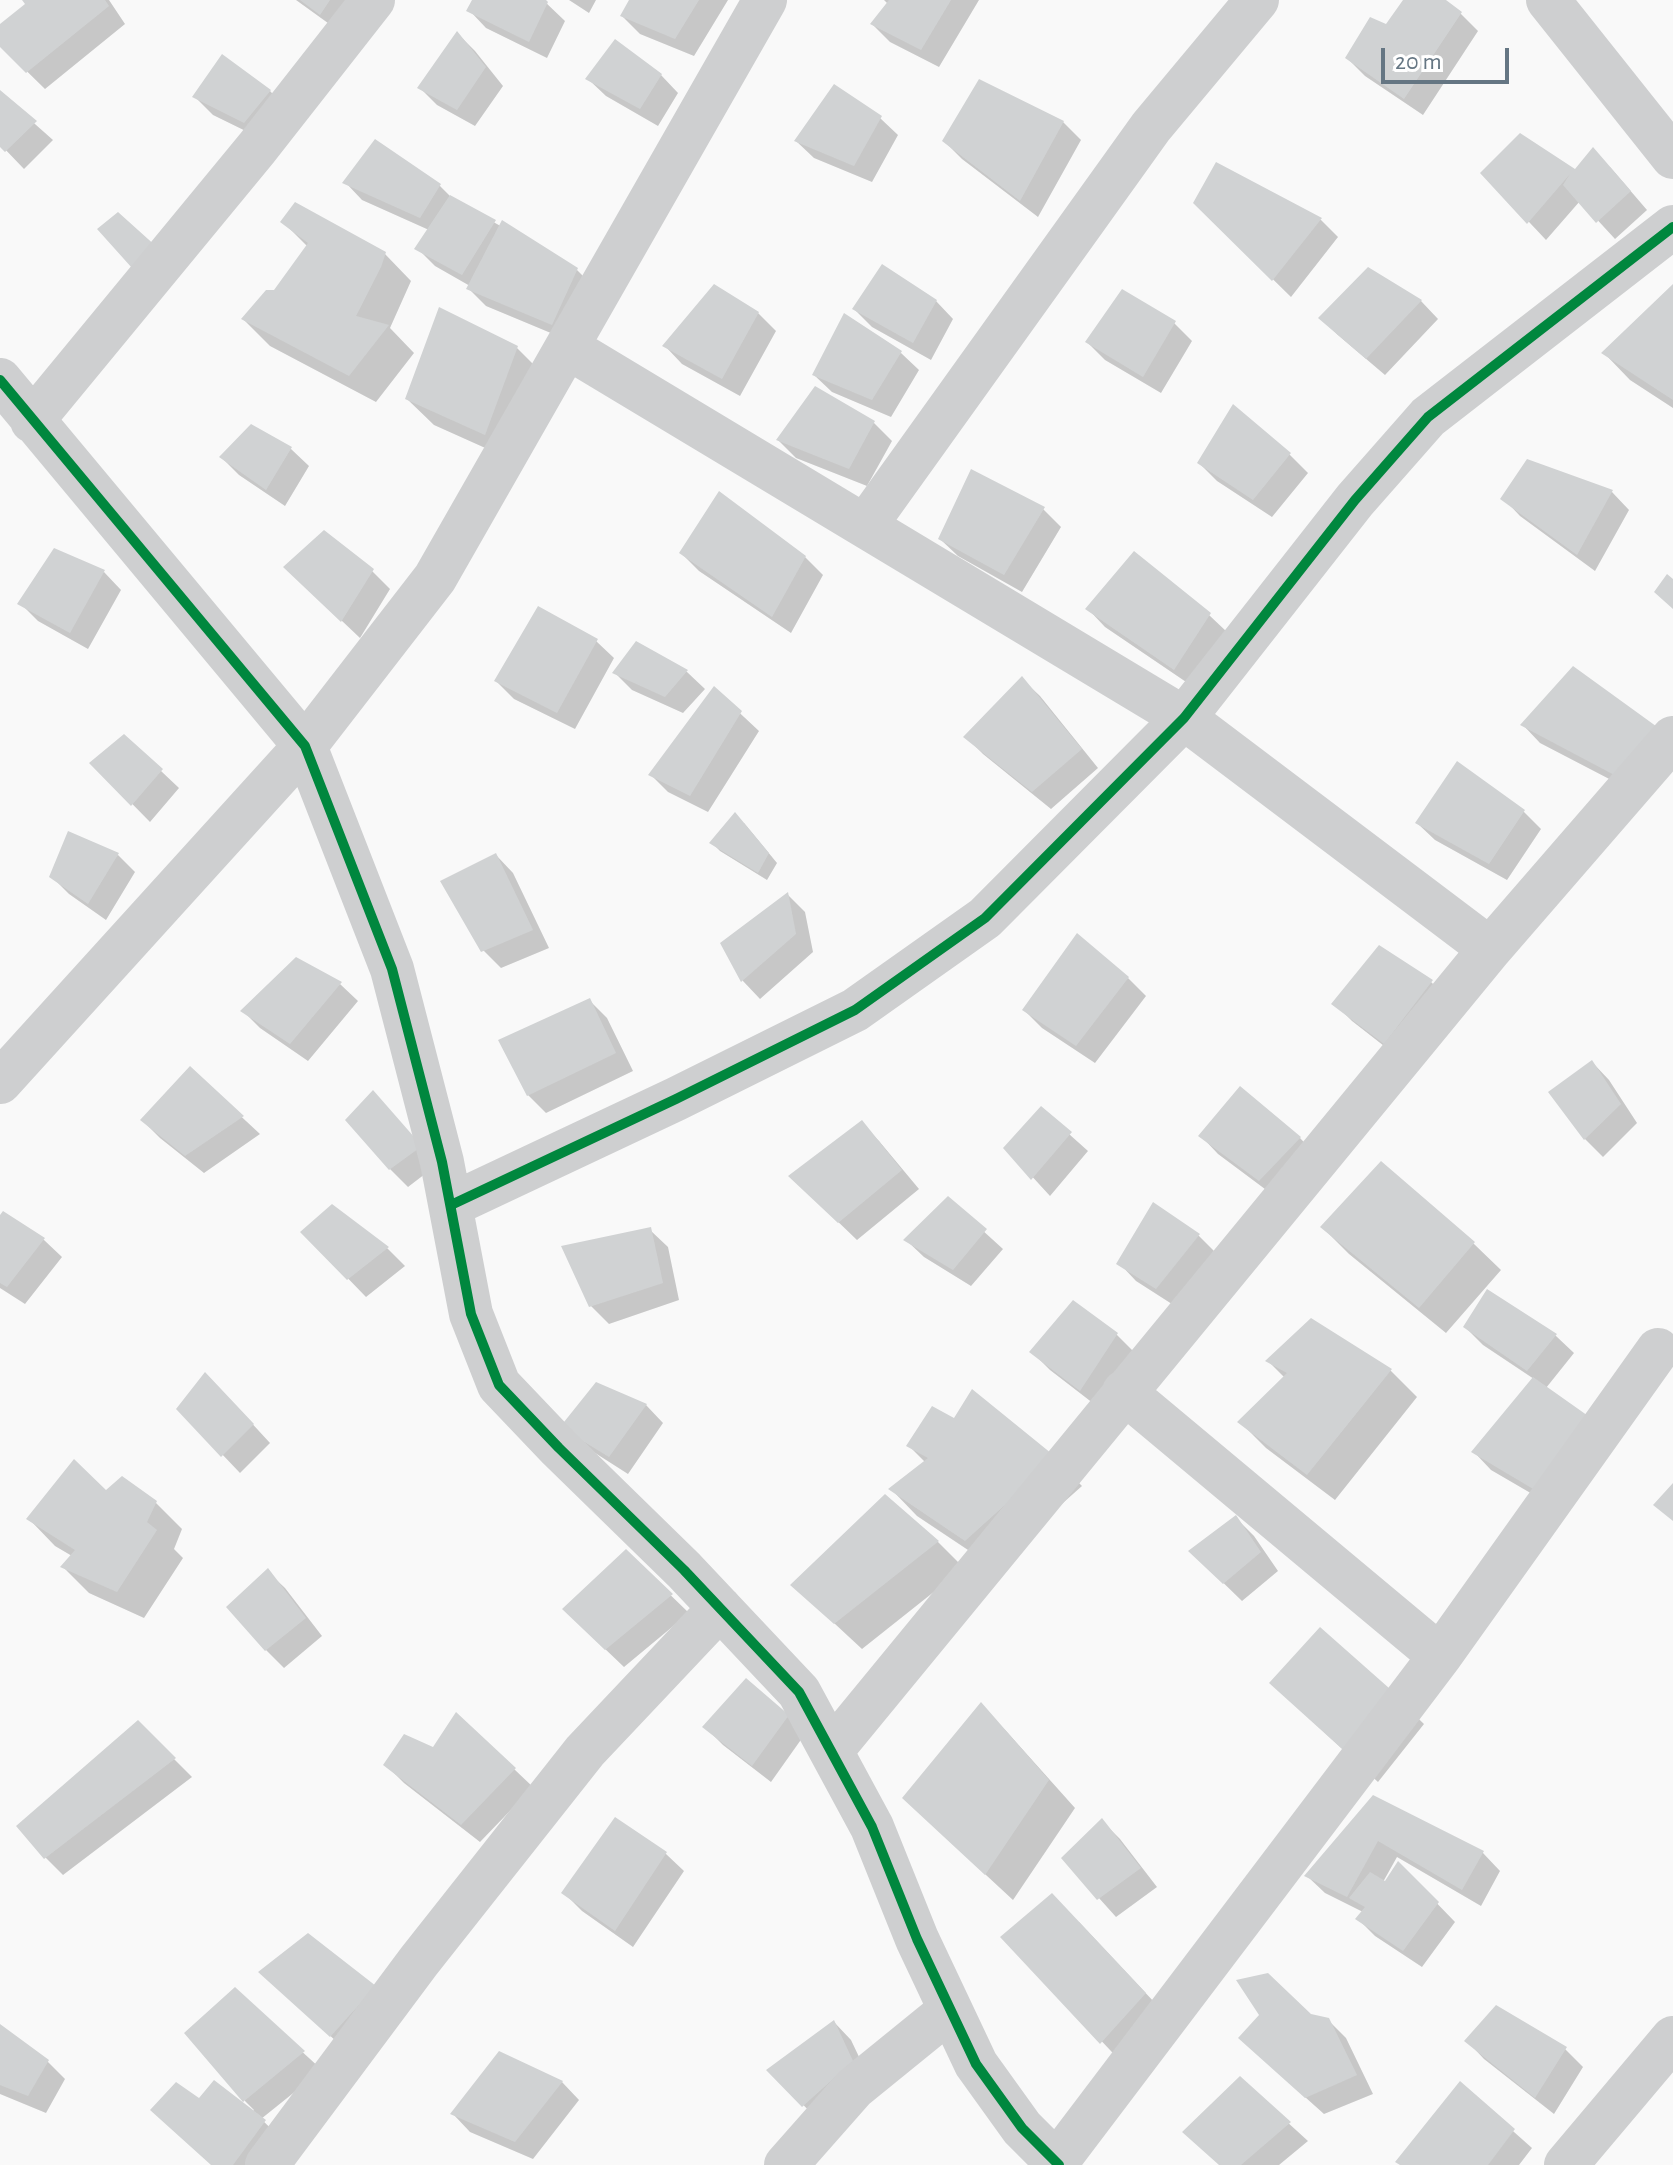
<!DOCTYPE html>
<html>
<head>
<meta charset="utf-8">
<style>
	body { margin:0 }
	#map { position:relative; width:1673px; height:2165px; overflow:hidden; background:#f9f9f9; font-family:"Alegreya Sans",sans-serif }
	canvas { display:block }
	.scale { position:absolute; left:1381px; top:48px; width:128px; height:36px; box-sizing:border-box; border:4px solid #657683; border-top:0; padding-left:10px; font-size:24px; line-height:28px; white-space:nowrap; color:#657683; -webkit-text-stroke:6px #fff; paint-order:stroke }
</style>
</head>
<body>
<div id="map">
<canvas width="1673" height="2165"></canvas>
<div class="scale">20 m</div>
</div>
<script>
const ctx = document.querySelector('canvas').getContext('2d');
ctx.lineJoin = 'round';
function fillPath(path, color) { ctx.fillStyle = color; ctx.fill(path, 'evenodd'); }
const poly = rows => new Path2D(rows.map(r => 'M' + r).join(''));
function stroke(path, color, width, dash) { ctx.strokeStyle = color; ctx.lineWidth = width; ctx.lineCap = dash ? 'butt' : 'round'; ctx.setLineDash(dash || []); ctx.stroke(path); }
const shadow = poly([
	[24,0,109,0,125,24,45,89,0,45,0,27,27,5],
	[296,0,359,0,339,31],
	[474,0,543,0,565,21,547,58,486,28,469,10],
	[569,0,596,0,589,13],
	[631,0,728,0,694,56,640,34,622,16],
	[884,0,979,0,939,67,890,42,872,24,888,4],
	[1405,0,1442,0,1460,13,1478,31,1423,115,1365,76,1347,58,1387,27],
	[458,34,475,51,503,86,475,126,437,105,420,88],
	[661,75,678,93,658,126,606,96,588,79],
	[270,91,287,109,262,139,213,115,195,97],
	[0,93,53,140,24,169,0,144],
	[880,118,898,135,872,182,814,158,796,141],
	[1063,122,1081,140,1038,217,962,159,944,141],
	[376,141,440,186,453,199,576,269,594,287,570,341,486,306,468,288,470,286,435,266,417,248,429,230,362,200,345,182],
	[1610,167,1647,210,1615,239,1580,201,1546,240,1483,173,1576,172],
	[1195,203,1321,220,1338,237,1291,297],
	[283,222,385,254,411,281,390,328,414,353,376,402,270,346,243,319,275,292,308,247],
	[1369,269,1421,301,1438,319,1385,375,1338,335,1320,318],
	[1673,287,1673,408,1630,380,1604,353],
	[936,301,953,319,931,360,872,327,854,309],
	[758,313,776,331,740,396,682,364,665,346],
	[1174,323,1192,341,1161,393,1105,360,1087,342],
	[516,347,543,374,512,460,434,425,407,399],
	[901,353,919,370,891,417,832,392,814,375],
	[1234,407,1290,455,1308,473,1272,517,1217,481,1199,463],
	[874,423,892,441,867,486,796,458,778,440],
	[252,427,291,449,309,466,285,506,239,475,221,457],
	[1612,492,1629,510,1595,571,1520,516,1503,498],
	[1043,509,1061,527,1022,592,958,556,940,539],
	[681,553,805,557,823,575,791,633,699,571],
	[372,571,390,589,360,638,303,584],
	[104,572,121,590,88,649,38,621,20,603],
	[1088,609,1209,615,1227,632,1192,686,1105,627],
	[596,641,614,658,575,729,514,699,496,681],
	[636,643,687,672,705,689,683,713,632,690,615,673],
	[1573,669,1640,795,1540,743,1523,725],
	[1022,679,1040,696,1098,768,1051,809,983,754,966,737],
	[714,689,759,731,708,812,668,792,651,775],
	[92,763,161,771,179,788,150,822],
	[1523,811,1541,829,1507,880,1435,840,1417,823],
	[744,823,777,863,767,880,720,851,712,843],
	[118,855,135,872,106,920,69,894,51,876],
	[496,855,513,873,549,948,501,968,483,950],
	[788,895,805,912,813,952,760,999,743,981,722,943],
	[1128,978,1146,996,1095,1063,1042,1028,1024,1010],
	[1431,982,1449,999,1402,1060,1352,1021,1334,1003],
	[340,984,358,1001,308,1061,260,1028,243,1011],
	[589,1000,607,1018,633,1071,546,1113,528,1095],
	[1592,1062,1609,1080,1637,1123,1603,1157,1585,1139,1551,1093],
	[190,1069,260,1134,204,1173,160,1138,142,1120],
	[373,1093,438,1164,408,1187,390,1169],
	[1041,1109,1088,1151,1050,1196,1006,1148],
	[861,1123,879,1141,919,1189,857,1240,808,1193],
	[1201,1136,1300,1138,1317,1156,1277,1198,1218,1154],
	[1381,1164,1474,1244,1501,1270,1446,1333,1349,1254,1322,1227],
	[948,1199,1003,1249,971,1286,924,1257,906,1240],
	[1153,1205,1199,1236,1217,1254,1175,1306,1136,1281,1119,1263],
	[332,1207,387,1248,405,1266,366,1297,303,1232],
	[4,1214,44,1240,62,1257,25,1304,0,1288,0,1219],
	[650,1230,668,1247,679,1300,609,1324,591,1306],
	[1488,1292,1556,1336,1574,1353,1546,1388,1558,1509,1491,1470,1474,1452,1534,1379,1483,1345,1465,1327],
	[1116,1334,1134,1352,1098,1407,1050,1370,1032,1352],
	[1268,1361,1390,1370,1417,1397,1335,1500,1266,1448,1240,1422,1285,1378],
	[223,1392,270,1443,240,1473,179,1409],
	[646,1405,663,1423,628,1474,581,1444,563,1427],
	[909,1446,1056,1460,1082,1486,992,1566,917,1516,891,1489,926,1463],
	[106,1493,155,1502,182,1529,174,1549,183,1558,144,1618,89,1593,63,1567,72,1556,55,1546,29,1519],
	[885,1496,938,1542,964,1568,862,1649,793,1585],
	[1236,1518,1254,1536,1278,1571,1242,1601,1209,1569],
	[626,1552,689,1613,624,1667,582,1627],
	[267,1571,285,1588,322,1636,284,1668,266,1650],
	[1271,1683,1397,1698,1424,1724,1378,1782],
	[981,1705,1007,1732,1075,1808,1013,1900,932,1825],
	[457,1715,533,1787,480,1842,404,1783,386,1765,434,1750],
	[788,1717,805,1734,771,1782,723,1745,705,1727],
	[138,1723,192,1777,63,1875,45,1857],
	[1373,1797,1483,1853,1500,1871,1481,1906,1397,1857,1383,1882,1386,1883,1399,1864,1455,1922,1422,1967,1375,1936,1358,1919,1363,1912,1325,1893,1307,1876],
	[615,1820,666,1854,684,1871,633,1947,582,1911,564,1893],
	[1102,1821,1120,1839,1157,1887,1116,1917,1063,1858],
	[1079,1922,1171,2020,1128,2069,1003,1937],
	[375,1987,349,2053,279,1989],
	[235,1990,322,2070,261,2119,283,2140,264,2165,212,2165,199,2100,252,2112,254,2110,245,2101],
	[1310,2015,1328,2020,1346,2038,1373,2094,1324,2114,1258,2055,1262,2016],
	[834,2022,851,2040,870,2080,821,2123,769,2070],
	[0,2027,47,2061,65,2079,46,2113,0,2094],
	[1467,2041,1565,2049,1583,2067,1554,2114,1484,2059],
	[1240,2079,1308,2141,1279,2165,1220,2165],
	[562,2082,579,2100,533,2159,470,2132,453,2114],
	[1460,2084,1532,2148,1519,2165,1401,2165]
]);
const building = poly([
	[22,0,105,0,109,6,26,73,0,47,0,24,25,4],
	[300,0,330,0,320,15],
	[472,0,546,0,548,2,529,42,466,11],
	[629,0,699,0,675,39,620,16],
	[889,0,951,0,921,50,870,24],
	[1403,0,1446,0,1462,12,1404,99,1345,58,1370,17,1386,24],
	[457,31,486,67,457,110,417,88],
	[615,39,662,74,640,109,585,79],
	[222,54,271,90,244,123,192,97],
	[979,79,1064,121,1020,201,942,141],
	[834,84,882,116,854,166,794,141],
	[0,90,37,121,5,152,0,147],
	[1520,133,1575,169,1593,147,1631,191,1596,223,1563,185,1570,174,1527,224,1480,173],
	[375,139,441,184,420,218,342,183],
	[1216,162,1322,218,1272,281,1193,203],
	[450,195,496,220,462,275,414,249],
	[295,202,386,252,381,267,356,316,389,325,349,376,241,319,266,290,274,290,308,243,280,222],
	[118,212,158,248,132,268,97,229],
	[502,220,578,268,552,325,466,289],
	[882,264,937,300,913,343,852,309],
	[1368,267,1422,300,1366,359,1318,318],
	[714,284,759,312,722,379,662,346],
	[1673,284,1673,400,1601,353],
	[1122,289,1176,321,1143,377,1085,342],
	[439,307,518,346,485,435,405,399],
	[844,313,902,351,872,400,812,375],
	[815,386,875,421,849,469,776,440],
	[1233,404,1291,453,1253,500,1197,463],
	[251,424,292,447,266,490,219,457],
	[1527,459,1613,490,1577,555,1500,499],
	[971,469,1045,507,1004,575,938,539],
	[719,491,806,556,772,617,679,553],
	[324,530,374,569,341,622,283,567],
	[54,548,105,570,70,633,17,604],
	[1134,551,1211,613,1174,670,1085,609],
	[1667,574,1673,579,1673,609,1654,592],
	[538,606,598,639,557,713,494,681],
	[636,641,688,670,665,697,612,673],
	[1573,666,1660,729,1622,779,1520,725],
	[1022,676,1082,749,1032,792,963,737],
	[714,686,742,711,690,796,648,775],
	[124,734,163,769,131,806,89,763],
	[1457,761,1525,810,1489,864,1415,823],
	[735,812,769,853,758,873,709,843],
	[68,831,119,853,88,904,49,877],
	[496,853,533,930,481,952,440,881],
	[788,892,796,934,741,982,720,943],
	[1077,933,1129,977,1076,1046,1022,1010],
	[1379,945,1433,980,1384,1044,1331,1004],
	[296,957,342,982,290,1044,240,1011],
	[590,998,616,1053,527,1096,498,1040],
	[1592,1060,1621,1104,1584,1140,1548,1092],
	[190,1066,244,1116,185,1156,140,1120],
	[1240,1086,1301,1137,1259,1181,1198,1136],
	[373,1090,422,1146,389,1170,345,1120],
	[1041,1106,1072,1132,1031,1180,1003,1148],
	[862,1120,902,1170,838,1223,788,1176],
	[1381,1161,1475,1242,1419,1308,1320,1227],
	[948,1196,987,1229,953,1270,903,1240],
	[1153,1202,1200,1234,1156,1289,1116,1264],
	[332,1204,389,1247,347,1280,300,1232],
	[3,1211,45,1238,7,1287,0,1283,0,1215],
	[651,1227,663,1283,589,1307,561,1246],
	[1487,1289,1557,1334,1527,1371,1463,1327],
	[1073,1300,1118,1333,1080,1391,1029,1352],
	[1311,1318,1392,1369,1307,1475,1237,1422,1287,1373,1265,1361],
	[205,1372,254,1424,221,1457,176,1409],
	[1533,1377,1591,1418,1540,1493,1471,1452],
	[596,1382,647,1404,609,1457,560,1427],
	[972,1389,1057,1458,965,1541,888,1489,928,1458,906,1446,932,1406,954,1418],
	[74,1459,106,1490,122,1476,157,1501,147,1522,157,1530,117,1592,60,1567,75,1550,26,1519],
	[1673,1483,1673,1521,1653,1505],
	[885,1494,939,1541,834,1624,790,1585],
	[1236,1515,1261,1552,1223,1584,1188,1551],
	[626,1549,673,1594,605,1650,562,1609],
	[268,1568,306,1618,265,1651,226,1607],
	[1320,1627,1398,1696,1351,1757,1269,1683],
	[746,1678,789,1715,752,1766,702,1727],
	[981,1702,1049,1780,985,1875,902,1798],
	[456,1712,516,1768,461,1825,383,1765,404,1734,433,1747],
	[138,1720,176,1758,44,1859,16,1826],
	[1373,1795,1484,1851,1462,1890,1378,1841,1347,1897,1304,1876],
	[615,1817,667,1852,615,1931,561,1893],
	[1102,1818,1141,1868,1097,1900,1061,1858],
	[1398,1861,1439,1902,1403,1951,1355,1919,1365,1907,1349,1898,1370,1872,1385,1881],
	[1052,1893,1146,1993,1100,2044,1000,1937],
	[308,1933,376,1986,330,2037,258,1972],
	[1268,1973,1311,2014,1329,2018,1357,2075,1305,2098,1238,2038,1259,2015,1236,1980],
	[235,1987,305,2051,243,2102,184,2033],
	[1496,2005,1567,2047,1535,2098,1464,2041],
	[834,2020,853,2061,802,2107,766,2070],
	[0,2024,49,2060,28,2096,0,2085],
	[499,2051,563,2081,515,2142,450,2114],
	[1240,2076,1291,2122,1241,2165,1219,2165,1182,2132],
	[214,2080,266,2120,233,2165,211,2165,150,2110,176,2082,199,2098],
	[1460,2081,1515,2129,1488,2165,1400,2165,1395,2162]
]);
const minor = poly([
	[1548,0,1673,157],
	[567,347,1184,718,1490,949],
	[0,380,305,746,392,969,442,1162,471,1314,499,1385,559,1448,684,1570,799,1692,872,1827,917,1939,976,2064,1022,2128,1059,2165],
	[32,421,257,148,373,0],
	[865,526,1151,127,1257,0],
	[0,1082,305,746,435,578,765,0],
	[451,1205,676,1099,855,1010,985,918,1184,718,1355,500,1428,417,1673,227],
	[1124,1392,1440,1656],
	[831,1751,1490,949,1673,738],
	[1056,2163,1440,1656,1658,1350],
	[267,2165,419,1961,585,1751,720,1608],
	[786,2165,854,2088,950,2010],
	[1566,2165,1673,2038]
]);
const cycleway = poly([
	[0,380,305,746,392,969,442,1162,471,1314,499,1385,559,1448,684,1570,799,1692,872,1827,917,1939,976,2064,1022,2128,1059,2165],
	[451,1205,676,1099,855,1010,985,918,1184,718,1355,500,1428,417,1673,227]
]);
fillPath(shadow, '#0003');
fillPath(building, '#d0d2d3');
stroke(minor, '#cecfd0', 44);
stroke(cycleway, '#00873e', 10);
</script>
</body>
</html>
